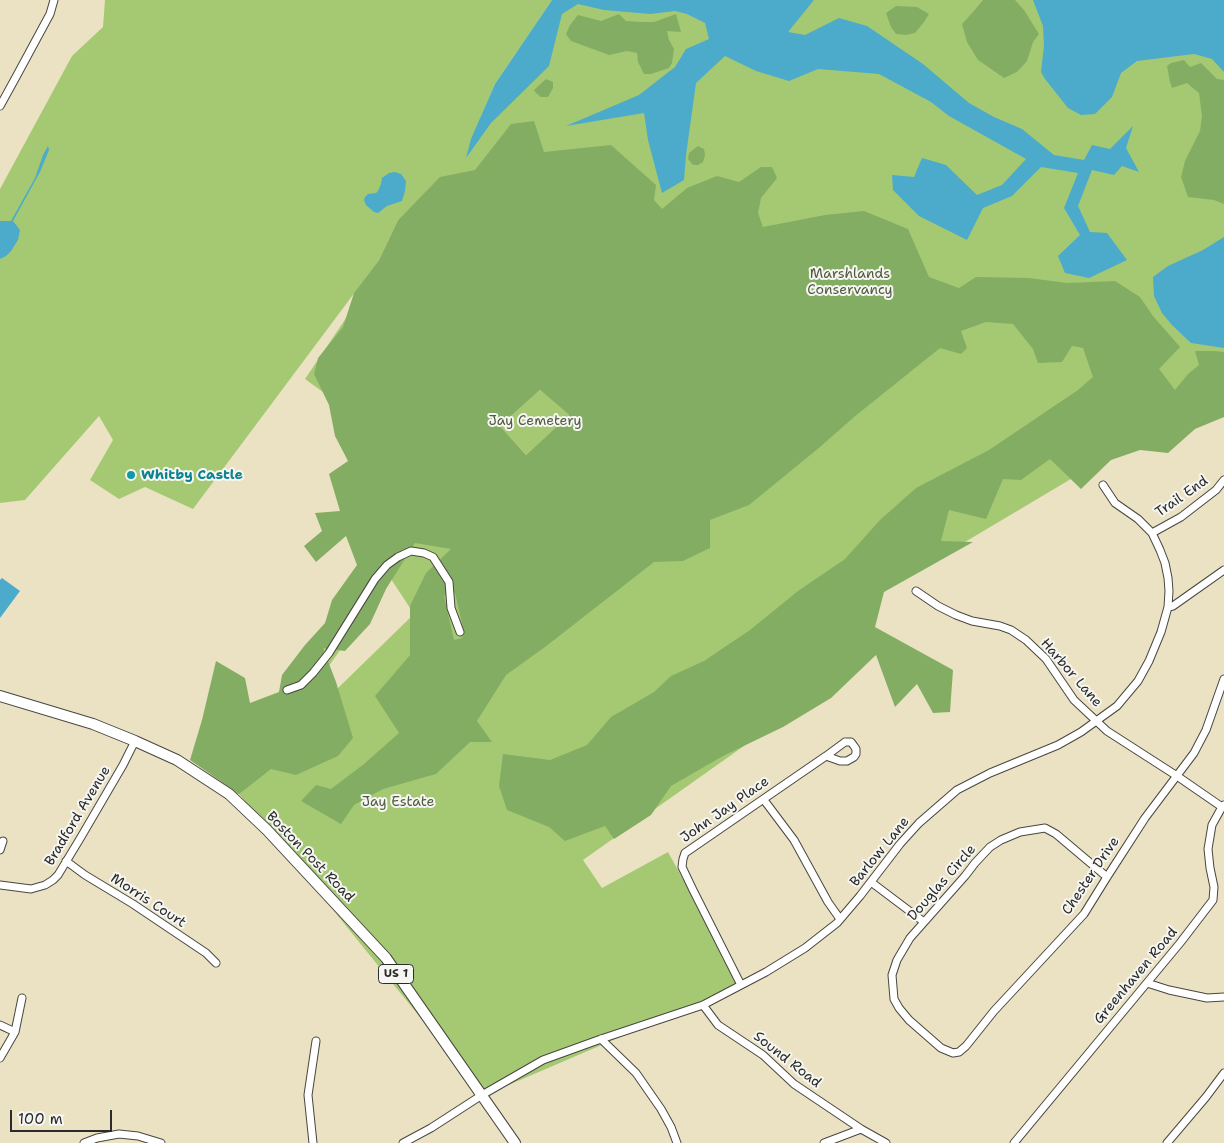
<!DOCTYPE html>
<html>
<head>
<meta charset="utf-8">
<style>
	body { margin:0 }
	#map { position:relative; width:1224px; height:1143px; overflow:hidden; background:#ebe2c3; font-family:"Shantell Sans",sans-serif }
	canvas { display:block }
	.scale { position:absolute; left:10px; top:1110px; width:102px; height:22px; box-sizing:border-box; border:2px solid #2b2b2b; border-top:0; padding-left:6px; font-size:15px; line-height:18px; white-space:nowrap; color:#2b2b2b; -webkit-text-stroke:4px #f6f6f2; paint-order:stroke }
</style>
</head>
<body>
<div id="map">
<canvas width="1224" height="1143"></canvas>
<div class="scale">100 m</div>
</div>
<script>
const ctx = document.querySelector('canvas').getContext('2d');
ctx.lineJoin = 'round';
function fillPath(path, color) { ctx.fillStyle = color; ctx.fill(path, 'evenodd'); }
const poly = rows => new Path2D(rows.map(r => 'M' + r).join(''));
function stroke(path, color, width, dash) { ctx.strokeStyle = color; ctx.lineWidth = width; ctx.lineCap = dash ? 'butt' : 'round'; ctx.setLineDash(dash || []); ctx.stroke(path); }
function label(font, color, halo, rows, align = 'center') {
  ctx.font = font + ' "Shantell Sans",sans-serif'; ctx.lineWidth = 4; ctx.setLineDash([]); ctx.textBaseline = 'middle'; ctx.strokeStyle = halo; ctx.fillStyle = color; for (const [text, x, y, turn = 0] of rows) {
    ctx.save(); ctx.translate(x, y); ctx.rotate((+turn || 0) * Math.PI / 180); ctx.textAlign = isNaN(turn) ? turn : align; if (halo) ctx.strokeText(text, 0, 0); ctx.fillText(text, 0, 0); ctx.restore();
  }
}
const green = poly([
	[105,0,552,0,495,84,480,119,561,0,1158,0,1224,23,1224,388,864,602,813,697,583,860,602,888,668,852,741,985,476,1099,482,1095,471,1080,239,794,229,794,233,789,222,779,481,417,482,526,602,417,542,349,431,470,305,379,441,177,398,220,379,260,193,509,145,487,119,499,90,480,113,440,99,416,25,500,0,503,0,189,72,56,103,27],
	[391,579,414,614,259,765,258,765],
	[540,390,569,415,526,455,500,426]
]);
const forest = poly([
	[983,0,1015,0,1024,10,1039,34,1033,42,1027,61,1017,72,1004,78,994,71,978,60,967,42,962,24,973,12],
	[896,6,917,7,929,14,924,22,915,33,906,35,896,34,891,27,886,13],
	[619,14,626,21,642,22,654,22,676,14,681,32,667,31,669,40,674,49,672,63,669,68,651,74,644,74,638,62,637,53,627,51,609,55,571,41,566,34,570,25,578,15,601,21],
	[1184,60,1190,67,1201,63,1217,79,1224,80,1224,204,1214,200,1188,197,1181,177,1185,161,1200,131,1202,116,1199,93,1187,83,1172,88,1170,82,1167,66,1171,63],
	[546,79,553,82,553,88,548,97,541,97,536,93,534,90],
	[534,121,544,152,611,145,656,185,654,200,662,209,687,188,717,176,739,182,761,167,772,167,777,178,761,198,758,213,763,227,825,215,864,211,908,229,929,277,959,288,976,277,1029,278,1067,283,1115,281,1140,297,1153,316,1180,347,1159,369,1175,390,1188,374,1199,365,1195,351,1214,351,1224,352,1224,417,1195,429,1168,453,1140,450,1111,460,1081,489,1050,459,1021,480,1003,479,986,519,949,510,941,541,973,542,884,592,875,627,953,670,950,712,933,713,917,684,895,707,876,655,831,698,783,727,723,756,671,786,651,815,614,839,605,826,565,841,549,827,507,810,499,786,503,754,550,760,587,745,611,717,654,692,671,676,704,661,750,630,798,591,845,559,880,520,916,488,989,450,1078,390,1093,377,1083,348,1072,346,1062,362,1038,363,1033,349,1013,324,986,322,961,331,967,348,961,354,940,348,854,417,820,447,749,505,710,520,710,548,683,561,654,562,545,647,506,675,477,721,492,742,470,742,436,774,383,789,354,805,341,824,301,801,316,785,331,789,364,764,399,733,375,696,410,655,410,606,426,573,451,549,415,543,386,589,370,624,345,651,323,648,336,682,353,738,338,756,296,775,271,769,239,794,190,760,202,720,216,661,245,678,250,703,279,692,282,675,305,645,325,623,332,600,357,565,346,536,316,562,304,546,322,531,315,513,340,511,329,474,348,461,335,436,329,405,314,374,318,358,343,327,354,293,379,260,398,220,440,177,475,170,511,124],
	[540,390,569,415,526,455,500,426],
	[455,593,464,632,462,638,454,640,444,596],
	[698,146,704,149,705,155,703,162,698,165,693,165,688,159,689,153]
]);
const water = poly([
	[552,0,814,0,788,32,805,35,839,18,867,26,923,64,969,103,994,117,1022,129,1054,155,1084,160,1092,145,1110,149,1133,126,1126,148,1139,172,1122,166,1114,175,1092,170,1078,206,1090,232,1107,233,1127,260,1089,278,1065,273,1058,256,1080,235,1064,208,1078,173,1041,167,1012,196,983,208,967,240,919,216,893,190,892,175,914,177,922,158,946,165,977,195,1002,185,1026,159,949,116,931,102,879,74,818,69,789,81,756,71,725,56,696,83,686,155,684,180,662,193,648,140,644,113,566,126,639,95,675,67,686,49,709,39,705,23,687,14,675,11,650,14,604,10,578,4,562,14,549,66,491,123,466,158,471,139,495,84],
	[1033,0,1224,0,1224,72,1212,59,1194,54,1137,61,1121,73,1112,97,1095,114,1081,115,1068,108,1045,79,1041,72,1044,46,1043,26],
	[48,146,49,150,40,172,13,221,20,230,18,240,11,251,6,256,0,259,0,221,11,221,35,178,43,155],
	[395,172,401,174,406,181,405,191,402,201,387,206,378,213,374,212,366,205,364,200,365,197,368,194,376,193,378,191,381,184,382,178,389,173],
	[1224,237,1224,348,1191,343,1172,325,1162,313,1154,296,1153,277,1168,266,1203,250],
	[2,578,20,591,0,618,0,580]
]);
const minor = poly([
	[0,106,16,77,50,14,54,0],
	[1152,533,1181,517,1216,490,1224,480],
	[916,591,938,606,956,615,972,621,1000,626,1011,630,1026,640,1046,659,1074,700,1107,731,1177,776,1222,807],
	[1168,607,1173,606,1224,570],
	[287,690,301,685,313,673,329,653,375,579,387,565,398,557,411,551,424,553,433,557,449,582,451,608,460,632],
	[845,742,851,742,854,746,856,749,856,754,854,757,847,761,840,761,826,756,845,742],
	[764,800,794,840,828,902,840,919],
	[0,850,3,841],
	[66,861,85,875,133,904,206,953,216,963],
	[1107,877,1056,834,1045,828,1020,832,1001,840,990,847,975,863,965,876,910,938,897,960,892,975,894,999,899,1008,909,1020,941,1048,953,1053,959,1052,966,1046,994,1011,1084,914,1107,877,1145,818,1194,753,1206,730,1224,679],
	[871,882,924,922],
	[0,885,31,889,45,885,53,880,58,875,81,837,123,765,135,741],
	[1147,983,1169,990,1207,998,1224,997],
	[741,985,693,890,682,867,683,859,685,853,826,756],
	[703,1005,718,1025,763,1055,794,1084,861,1129,886,1143],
	[0,1025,15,1032],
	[601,1039,636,1073,661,1109,671,1127,677,1143],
	[0,1058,15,1032,22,998],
	[84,1143,97,1138,119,1134,138,1136,161,1143],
	[313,1143,308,1095,316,1041],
	[403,1143,431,1128,482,1095,543,1060,601,1039,703,1005,766,972,805,948,837,923,860,896,900,844,919,823,957,790,990,773,1058,745,1081,732,1117,706,1138,681,1149,661,1161,632,1168,607,1169,591,1168,578,1165,563,1160,550,1152,533,1138,519,1115,503,1103,485],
	[824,1143,861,1129],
	[1014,1143,1180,943,1213,900,1214,887,1210,868,1208,849,1212,825,1222,807,1224,805],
	[1167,1143,1206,1097,1224,1073]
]);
const primary = poly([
	[0,696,93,724,135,741,177,760,229,794,267,830,386,958,515,1143]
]);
const markers = [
	[131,475,5,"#0f9aa8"]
];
const shields = [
	[396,974,35]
];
const shieldNames = [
	["US 1",396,974]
];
const parkNames = [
	["Marshlands",850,274],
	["Conservancy",850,290],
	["Jay Cemetery",535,421],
	["Jay Estate",398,802]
];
const cultureNames = [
	["Whitby Castle",141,475]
];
const streetNames = [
	["Trail End",1182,497,-35],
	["Harbor Lane",1071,673,49],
	["John Jay Place",725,810,-35],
	["Bradford Avenue",78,816,-59],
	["Barlow Lane",880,852,-51],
	["Boston Post Road",310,857,46],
	["Chester Drive",1091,876,-56],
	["Douglas Circle",942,883,-49],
	["Morris Court",148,901,33],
	["Greenhaven Road",1136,976,-50],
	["Sound Road",787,1060,38]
];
fillPath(green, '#a5c972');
fillPath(forest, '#84ad64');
fillPath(water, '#4caacb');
stroke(minor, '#484642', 9);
stroke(primary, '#484642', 12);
stroke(minor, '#fff', 7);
stroke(primary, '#fff', 10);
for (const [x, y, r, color] of markers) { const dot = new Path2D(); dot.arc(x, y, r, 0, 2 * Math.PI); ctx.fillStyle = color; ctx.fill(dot); stroke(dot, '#f6f6f2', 2); }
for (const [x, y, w] of shields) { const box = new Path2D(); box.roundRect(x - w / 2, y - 9.5, w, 19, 4); ctx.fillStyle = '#f6f6f2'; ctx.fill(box); stroke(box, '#2b2b2b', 1); }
label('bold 12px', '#2b2b2b', null, shieldNames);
label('14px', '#505a40', '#f6f6f2', parkNames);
label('bold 14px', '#0d838f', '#f6f6f2', cultureNames, 'left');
label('14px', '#2b2b2b', '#f6f6f2', streetNames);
</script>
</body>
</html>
